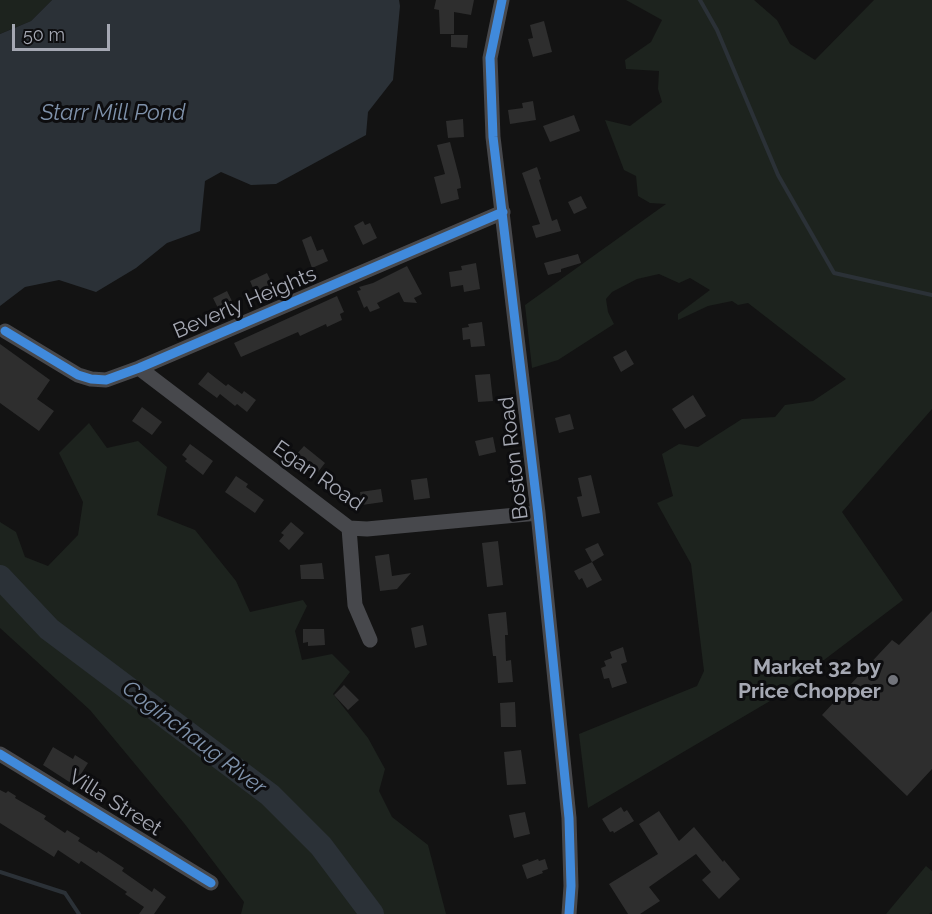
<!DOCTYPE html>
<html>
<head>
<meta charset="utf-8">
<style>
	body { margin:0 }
	#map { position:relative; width:932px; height:914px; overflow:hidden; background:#131313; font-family:Raleway,sans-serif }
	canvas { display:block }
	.scale { position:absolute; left:12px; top:24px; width:98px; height:27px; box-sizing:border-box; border:3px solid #a5a8b3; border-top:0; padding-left:8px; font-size:18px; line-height:21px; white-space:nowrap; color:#a5a8b3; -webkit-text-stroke:4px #0d0d0f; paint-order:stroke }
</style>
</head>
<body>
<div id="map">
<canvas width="932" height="914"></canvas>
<div class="scale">50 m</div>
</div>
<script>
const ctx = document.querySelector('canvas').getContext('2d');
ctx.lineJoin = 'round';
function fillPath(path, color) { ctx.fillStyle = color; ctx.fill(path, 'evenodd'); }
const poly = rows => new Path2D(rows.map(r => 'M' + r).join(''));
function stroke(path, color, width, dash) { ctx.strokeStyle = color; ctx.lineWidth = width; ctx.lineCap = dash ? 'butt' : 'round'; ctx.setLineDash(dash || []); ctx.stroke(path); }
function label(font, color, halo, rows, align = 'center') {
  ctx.font = font + ' Raleway,sans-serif'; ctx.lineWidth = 6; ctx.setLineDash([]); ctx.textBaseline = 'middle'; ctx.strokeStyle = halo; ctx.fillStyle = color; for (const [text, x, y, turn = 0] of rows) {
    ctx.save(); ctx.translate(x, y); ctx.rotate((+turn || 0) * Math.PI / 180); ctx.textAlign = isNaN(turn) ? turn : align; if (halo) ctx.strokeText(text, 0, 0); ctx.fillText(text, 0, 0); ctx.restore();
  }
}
const green = poly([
	[0,0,52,0,31,21,0,34],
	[626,0,754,0,777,20,790,44,815,60,874,0,932,0,932,409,842,512,903,600,770,701,588,808,579,734,697,686,704,671,691,564,657,503,673,496,662,454,679,444,698,447,742,419,775,417,785,405,813,401,846,379,748,303,738,305,732,301,708,306,678,320,678,314,710,290,690,278,679,283,659,274,637,279,612,292,606,299,608,312,614,324,558,360,532,368,525,305,666,204,650,203,638,196,636,176,624,170,605,120,630,126,662,102,658,89,659,71,626,69,625,60,651,42,662,20],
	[89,423,107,448,138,441,167,467,157,515,195,530,236,581,250,612,303,600,307,606,295,631,302,660,332,654,350,672,333,694,368,738,385,769,379,791,392,817,428,845,446,914,241,914,244,902,184,823,90,710,0,628,0,522,16,532,25,557,48,566,78,535,83,502,59,453],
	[926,866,932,871,932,912,929,914,886,914]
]);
const water = poly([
	[52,0,399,0,400,6,393,80,368,112,366,135,276,184,251,185,221,172,205,181,200,231,167,243,136,268,96,292,59,280,25,287,0,306,0,34,31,21]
]);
const stream = poly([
	[700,0,717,30,778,175,834,273,932,295],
	[0,872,65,893,79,914]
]);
const river = poly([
	[0,577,49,629,270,795,321,846,372,914]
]);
const building = poly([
	[436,0,474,0,471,15,454,12,454,34,440,34,439,10,434,9],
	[544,21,552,52,533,57,528,39,533,38,530,25],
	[451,35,468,35,467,48,451,47],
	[533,101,536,120,510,124,508,110,523,108,522,103],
	[574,115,580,131,550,142,543,126],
	[463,119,464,137,448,138,446,121],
	[450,142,460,180,461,188,457,189,459,199,441,204,434,177,445,174,437,145],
	[537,167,541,179,539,180,552,221,557,219,561,231,536,238,532,226,540,224,522,173],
	[581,196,587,208,574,214,568,202],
	[363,221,365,225,370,223,377,238,363,245,354,226],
	[311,236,317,251,323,249,328,261,312,268,302,240],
	[578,254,581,263,561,269,561,272,548,275,544,263],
	[476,263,480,289,464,292,463,285,451,287,449,272,462,270,461,266],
	[407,266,422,294,414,298,417,303,404,302,399,292,377,303,380,308,370,312,367,306,364,308,357,291,361,290,359,287,373,283],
	[267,273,275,290,257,297,250,281],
	[227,291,234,305,220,312,213,298],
	[337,296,344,312,340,314,342,320,327,327,326,324,300,336,298,332,241,357,234,343],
	[482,322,485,346,471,347,470,339,463,340,462,328,469,327,468,324],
	[0,344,50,380,37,399,54,411,39,431,0,403],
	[626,350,634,364,621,372,613,357],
	[208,372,226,386,228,384,242,394,244,391,256,400,247,412,237,404,235,406,220,394,217,398,198,384],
	[490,374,493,401,478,402,475,375],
	[693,395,706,416,685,429,672,409],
	[142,407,162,422,152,435,132,421],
	[570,414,574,429,559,433,555,418],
	[493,437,496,452,479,456,475,441],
	[190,444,213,461,203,475,185,461,187,459,182,455],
	[304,446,325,463,315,476,293,458],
	[591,475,600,513,582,517,577,497,582,496,578,478],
	[236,476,248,484,246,487,264,500,255,513,225,492],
	[427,478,430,498,414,500,411,480],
	[381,489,383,502,362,505,360,492],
	[291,522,304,533,289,550,279,541,284,535,281,533],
	[498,541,503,585,487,587,482,543],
	[598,543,604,555,592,562,602,580,587,588,582,578,579,580,574,571,592,562,585,549],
	[389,554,392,576,411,573,397,589,380,591,375,556],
	[322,563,324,579,301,579,300,565],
	[932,611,932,769,907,796,822,715,892,640,899,645],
	[506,612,508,635,505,635,506,661,511,660,513,682,498,683,496,656,493,656,488,614],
	[423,625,427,645,415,648,411,628],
	[303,629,324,629,325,645,308,646,308,642,303,643],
	[623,647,627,662,621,664,627,683,612,688,609,678,604,679,601,668,606,666,604,661,612,658,610,652],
	[344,685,359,700,348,710,334,695],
	[515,702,516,727,501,727,500,703],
	[53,747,73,759,75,755,88,763,74,785,43,765],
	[521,750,526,784,507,785,504,752],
	[0,790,6,793,8,791,16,796,15,798,46,816,44,819,65,833,67,830,80,838,78,841,97,853,98,851,124,868,122,871,152,892,154,888,166,897,154,914,139,914,144,907,125,894,127,892,81,861,79,864,58,850,54,857,0,823],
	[621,807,624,812,627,810,634,821,614,833,613,831,610,832,602,819],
	[659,811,679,841,694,827,723,862,724,860,740,879,719,899,702,880,711,872,696,854,649,887,660,901,640,914,628,914,609,884,658,854,639,824],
	[525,812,530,834,514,838,509,815],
	[538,859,539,861,545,859,548,869,542,871,543,873,527,879,522,865]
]);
const street = poly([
	[502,0,490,58,493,137,538,513,569,818,571,886,569,914],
	[5,331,78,375,91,379,106,380,139,368,503,212],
	[139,368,349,528,367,529,538,513],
	[349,528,355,605,370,640],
	[0,754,211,883]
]);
const cycleway = poly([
	[502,0,490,58,493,137,538,513,569,818,571,886,569,914],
	[5,331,78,375,91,379,106,380,139,368,503,212],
	[0,754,211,883]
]);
const markers = [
	[893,680,6,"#72747b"]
];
const streetNames = [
	["Beverly Heights",245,303,-23],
	["Boston Road",514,458,-97],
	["Egan Road",318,476,35],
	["Villa Street",115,803,32]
];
const poiNames = [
	["Market 32 by",881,668],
	["Price Chopper",881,692]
];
const waterNames = [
	["Starr Mill Pond",113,113],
	["Coginchaug River",194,738,37]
];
fillPath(green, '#1d231e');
fillPath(water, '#2b3137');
stroke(stream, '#2b3137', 4);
stroke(river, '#2b3137', 24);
fillPath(building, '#2e2e2e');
stroke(street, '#47484c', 15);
stroke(cycleway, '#408adc', 9);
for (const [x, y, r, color] of markers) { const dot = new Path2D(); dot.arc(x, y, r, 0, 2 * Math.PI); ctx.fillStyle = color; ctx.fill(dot); stroke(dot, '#0d0d0f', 2); }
label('21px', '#a5a8b3', '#0d0d0f', streetNames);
label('bold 21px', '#a5a8b3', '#0d0d0f', poiNames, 'right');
label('italic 22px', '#7f92ab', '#0d0d0f', waterNames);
</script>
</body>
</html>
